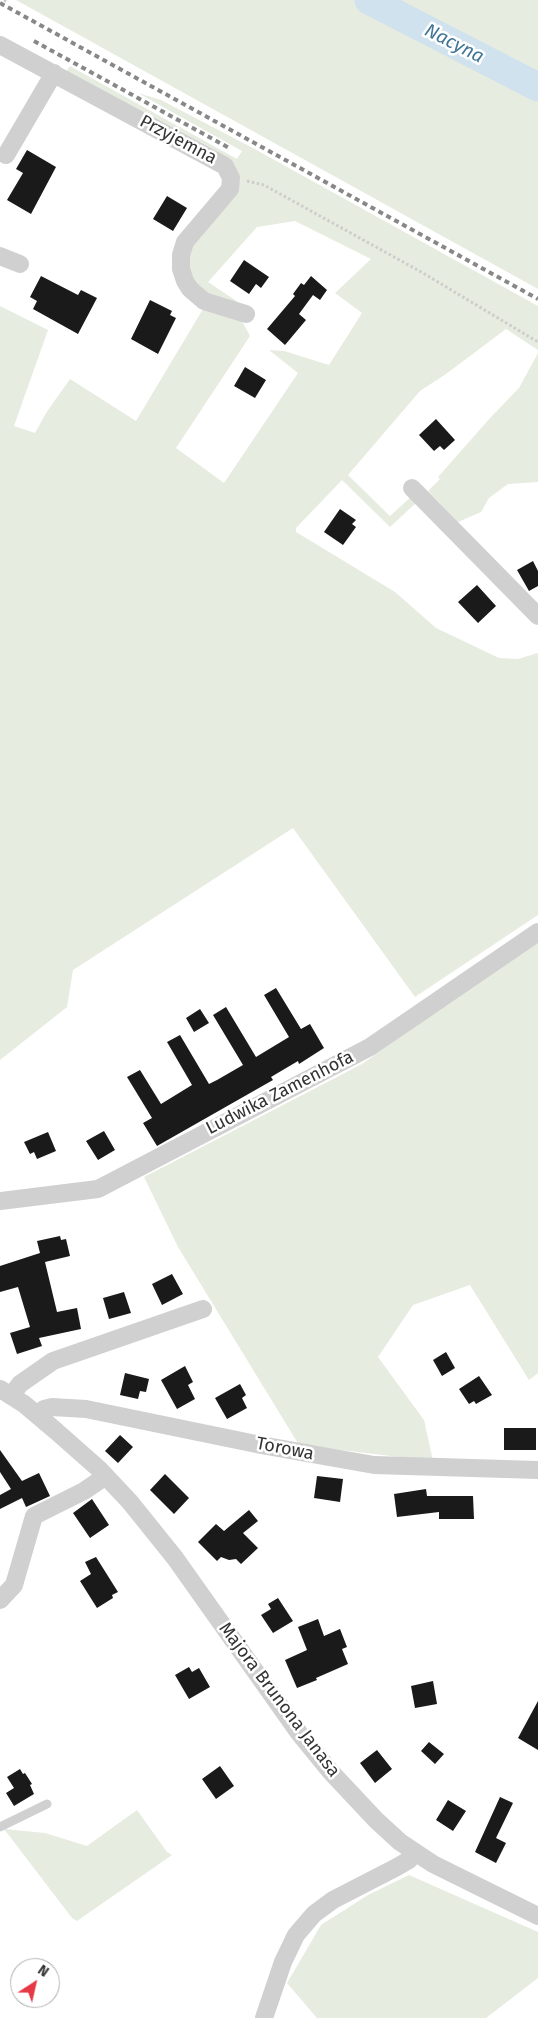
<!DOCTYPE html>
<html>
<head>
<meta charset="utf-8">
<style>
	body { margin:0 }
	#map { position:relative; width:538px; height:2018px; overflow:hidden; background:#fff; font-family:"Fira Sans",sans-serif }
	canvas { display:block }
	.north { position:absolute; left:10px; top:1958px; width:50px; height:50px; box-sizing:border-box; background:#fff; border:1px solid #adadad; border-radius:50%; rotate:35deg; font-size:14px; font-weight:700; line-height:20px; text-align:center; color:#333 }
	.north::after { content:''; display:block; margin:auto; width:18px; height:22px; background:#e63946; clip-path:polygon(50% 0,100% 100%,50% 72%,0 100%) }
</style>
</head>
<body>
<div id="map">
<canvas width="538" height="2018"></canvas>
<div class="north">N</div>
</div>
<script>
const ctx = document.querySelector('canvas').getContext('2d');
ctx.lineJoin = 'round';
function fillPath(path, color) { ctx.fillStyle = color; ctx.fill(path, 'evenodd'); }
const poly = rows => new Path2D(rows.map(r => 'M' + r).join(''));
function stroke(path, color, width, dash) { ctx.strokeStyle = color; ctx.lineWidth = width; ctx.lineCap = dash ? 'butt' : 'round'; ctx.setLineDash(dash || []); ctx.stroke(path); }
function label(font, color, halo, rows, align = 'center') {
  ctx.font = font + ' "Fira Sans",sans-serif'; ctx.lineWidth = 5; ctx.setLineDash([]); ctx.textBaseline = 'middle'; ctx.strokeStyle = halo; ctx.fillStyle = color; for (const [text, x, y, turn = 0] of rows) {
    ctx.save(); ctx.translate(x, y); ctx.rotate((+turn || 0) * Math.PI / 180); ctx.textAlign = isNaN(turn) ? turn : align; if (halo) ctx.strokeText(text, 0, 0); ctx.fillText(text, 0, 0); ctx.restore();
  }
}
const green = poly([
	[16,0,360,0,538,92,538,289],
	[378,0,538,0,538,81,395,8],
	[70,66,237,159,242,151,138,93,161,100,251,147,538,306,538,350,506,329,446,374,420,391,348,475,390,516,412,496,418,501,390,527,342,480,296,528,296,532,395,592,436,628,499,658,518,659,538,653,538,915,415,997,293,828,73,970,67,1007,0,1060,0,306,48,330,14,426,35,433,46,413,70,379,136,421,203,309,241,319,250,336,176,448,224,483,298,373,269,350,284,351,329,365,362,313,335,293,371,259,295,221,257,227,208,282,238,302,211,299,189,277,187,248,235,174,66,72],
	[538,353,538,482,508,484,489,498,481,512,458,522,428,491,440,479,438,477,491,417,519,388],
	[538,940,538,1373,529,1380,470,1285,413,1305,378,1357,424,1420,433,1461,299,1445,178,1247,144,1177,362,1064],
	[137,1810,167,1852,172,1855,77,1921,72,1918,4,1829,45,1833,87,1846],
	[409,1875,538,1932,538,1978,486,2018,317,2018,287,1983,321,1925,368,1895]
]);
const river = poly([
	[369,0,538,87]
]);
const building = poly([
	[27,150,56,167,31,214,7,200,23,173,16,169],
	[167,196,187,208,173,231,153,219],
	[244,260,269,277,261,288,256,284,249,294,230,281],
	[41,276,78,295,81,290,97,298,78,334,33,309,37,301,30,297],
	[311,276,327,290,320,300,313,295,299,314,306,320,285,345,267,329,295,296,293,294,301,283,304,285],
	[150,300,172,311,170,315,176,318,158,354,131,339],
	[245,367,266,380,255,398,234,386],
	[436,419,455,440,444,450,440,446,434,451,419,435],
	[340,509,356,520,352,524,356,527,343,545,324,532],
	[533,561,538,571,538,586,529,591,517,570],
	[477,585,496,606,478,623,458,602],
	[276,988,301,1029,310,1024,324,1048,299,1064,298,1061,271,1077,273,1080,157,1146,143,1123,152,1118,127,1077,140,1070,161,1104,192,1085,167,1042,180,1035,209,1084,217,1080,243,1065,213,1015,226,1007,256,1057,289,1037,264,995],
	[200,1009,209,1023,194,1032,186,1018],
	[104,1131,115,1150,98,1160,86,1141],
	[48,1132,56,1151,37,1159,34,1152,30,1154,24,1142],
	[60,1236,61,1240,66,1239,70,1256,45,1262,57,1312,77,1308,81,1329,39,1338,42,1346,17,1354,10,1333,30,1327,18,1287,0,1292,0,1266,40,1253,37,1241],
	[172,1274,183,1294,162,1305,152,1284],
	[124,1292,131,1313,109,1319,103,1298],
	[446,1352,455,1368,442,1376,433,1360],
	[185,1366,193,1382,188,1385,195,1399,177,1409,161,1380],
	[125,1373,149,1379,146,1392,140,1391,138,1399,120,1395],
	[479,1376,492,1395,476,1404,474,1401,469,1404,459,1389],
	[240,1384,246,1395,242,1398,247,1408,227,1419,215,1398],
	[504,1428,536,1428,536,1450,504,1450],
	[120,1435,133,1447,118,1463,105,1451],
	[0,1450,22,1481,39,1473,50,1496,26,1507,22,1498,0,1509,0,1495,11,1489,0,1472],
	[165,1474,189,1498,174,1514,150,1490],
	[317,1476,343,1479,340,1502,314,1498],
	[426,1489,427,1496,473,1496,474,1519,439,1519,439,1512,397,1517,394,1494],
	[92,1499,109,1525,90,1538,73,1513],
	[249,1510,258,1521,243,1533,258,1548,241,1564,236,1559,229,1560,221,1557,217,1561,198,1542,216,1524,224,1531],
	[96,1557,118,1592,112,1595,113,1598,97,1608,80,1581,91,1574,85,1562],
	[278,1598,293,1621,273,1633,261,1615,271,1609,268,1604],
	[318,1619,324,1636,340,1629,347,1647,342,1649,348,1664,316,1678,317,1680,297,1688,285,1660,307,1650,298,1627],
	[189,1667,192,1672,199,1668,210,1687,189,1699,175,1675],
	[433,1681,437,1704,415,1708,411,1686],
	[538,1701,538,1750,518,1738],
	[429,1742,444,1754,435,1764,421,1751],
	[377,1750,392,1769,375,1783,360,1763],
	[220,1766,234,1786,216,1799,202,1779],
	[20,1769,23,1774,25,1773,32,1784,30,1785,34,1794,14,1806,6,1793,14,1788,7,1777],
	[500,1797,513,1803,496,1838,506,1843,496,1863,475,1852],
	[448,1800,466,1811,453,1831,436,1820]
]);
const path = poly([
	[4,0,7,2],
	[247,181,264,185,423,273,538,342]
]);
const lane = poly([
	[0,1827,47,1804]
]);
const street = poly([
	[0,45,225,166,231,178,230,189,185,242,181,255,181,269,185,281,190,289,204,301,246,314],
	[6,155,54,73],
	[0,256,20,264],
	[412,488,538,616],
	[0,1201,98,1189,370,1047,538,932],
	[0,1389,24,1404,56,1431,99,1469,130,1502,175,1558,299,1733,330,1771,376,1820,400,1842,433,1864,538,1916],
	[11,1396,20,1384,53,1361,203,1309],
	[37,1415,44,1409,52,1407,86,1409,261,1445,374,1465,538,1470],
	[0,1600,14,1585,34,1516,84,1491,106,1476],
	[264,2018,283,1962,296,1935,314,1914,333,1900,397,1867,409,1860,415,1853]
]);
const rail = poly([
	[0,3,538,299],
	[34,41,231,149]
]);
const streetNames = [
	["Przyjemna",178,140,28],
	["Ludwika Zamenhofa",280,1093,-27],
	["Torowa",285,1449,11],
	["Majora Brunona Janasa",279,1700,53]
];
const waterNames = [
	["Nacyna",454,44,27]
];
fillPath(green, '#e6ecdf');
stroke(river, '#cfe2ee', 29);
fillPath(building, '#1a1a1a');
stroke(path, '#cdcdcd', 3, [2.5, 2.5]);
stroke(lane, '#d0d0d0', 9);
stroke(street, '#d0d0d0', 18);
stroke(rail, '#888', 4, [5, 4]);
label('18px', '#333', '#fff', streetNames);
label('italic 19px', '#3f7597', '#fff', waterNames);
</script>
</body>
</html>
